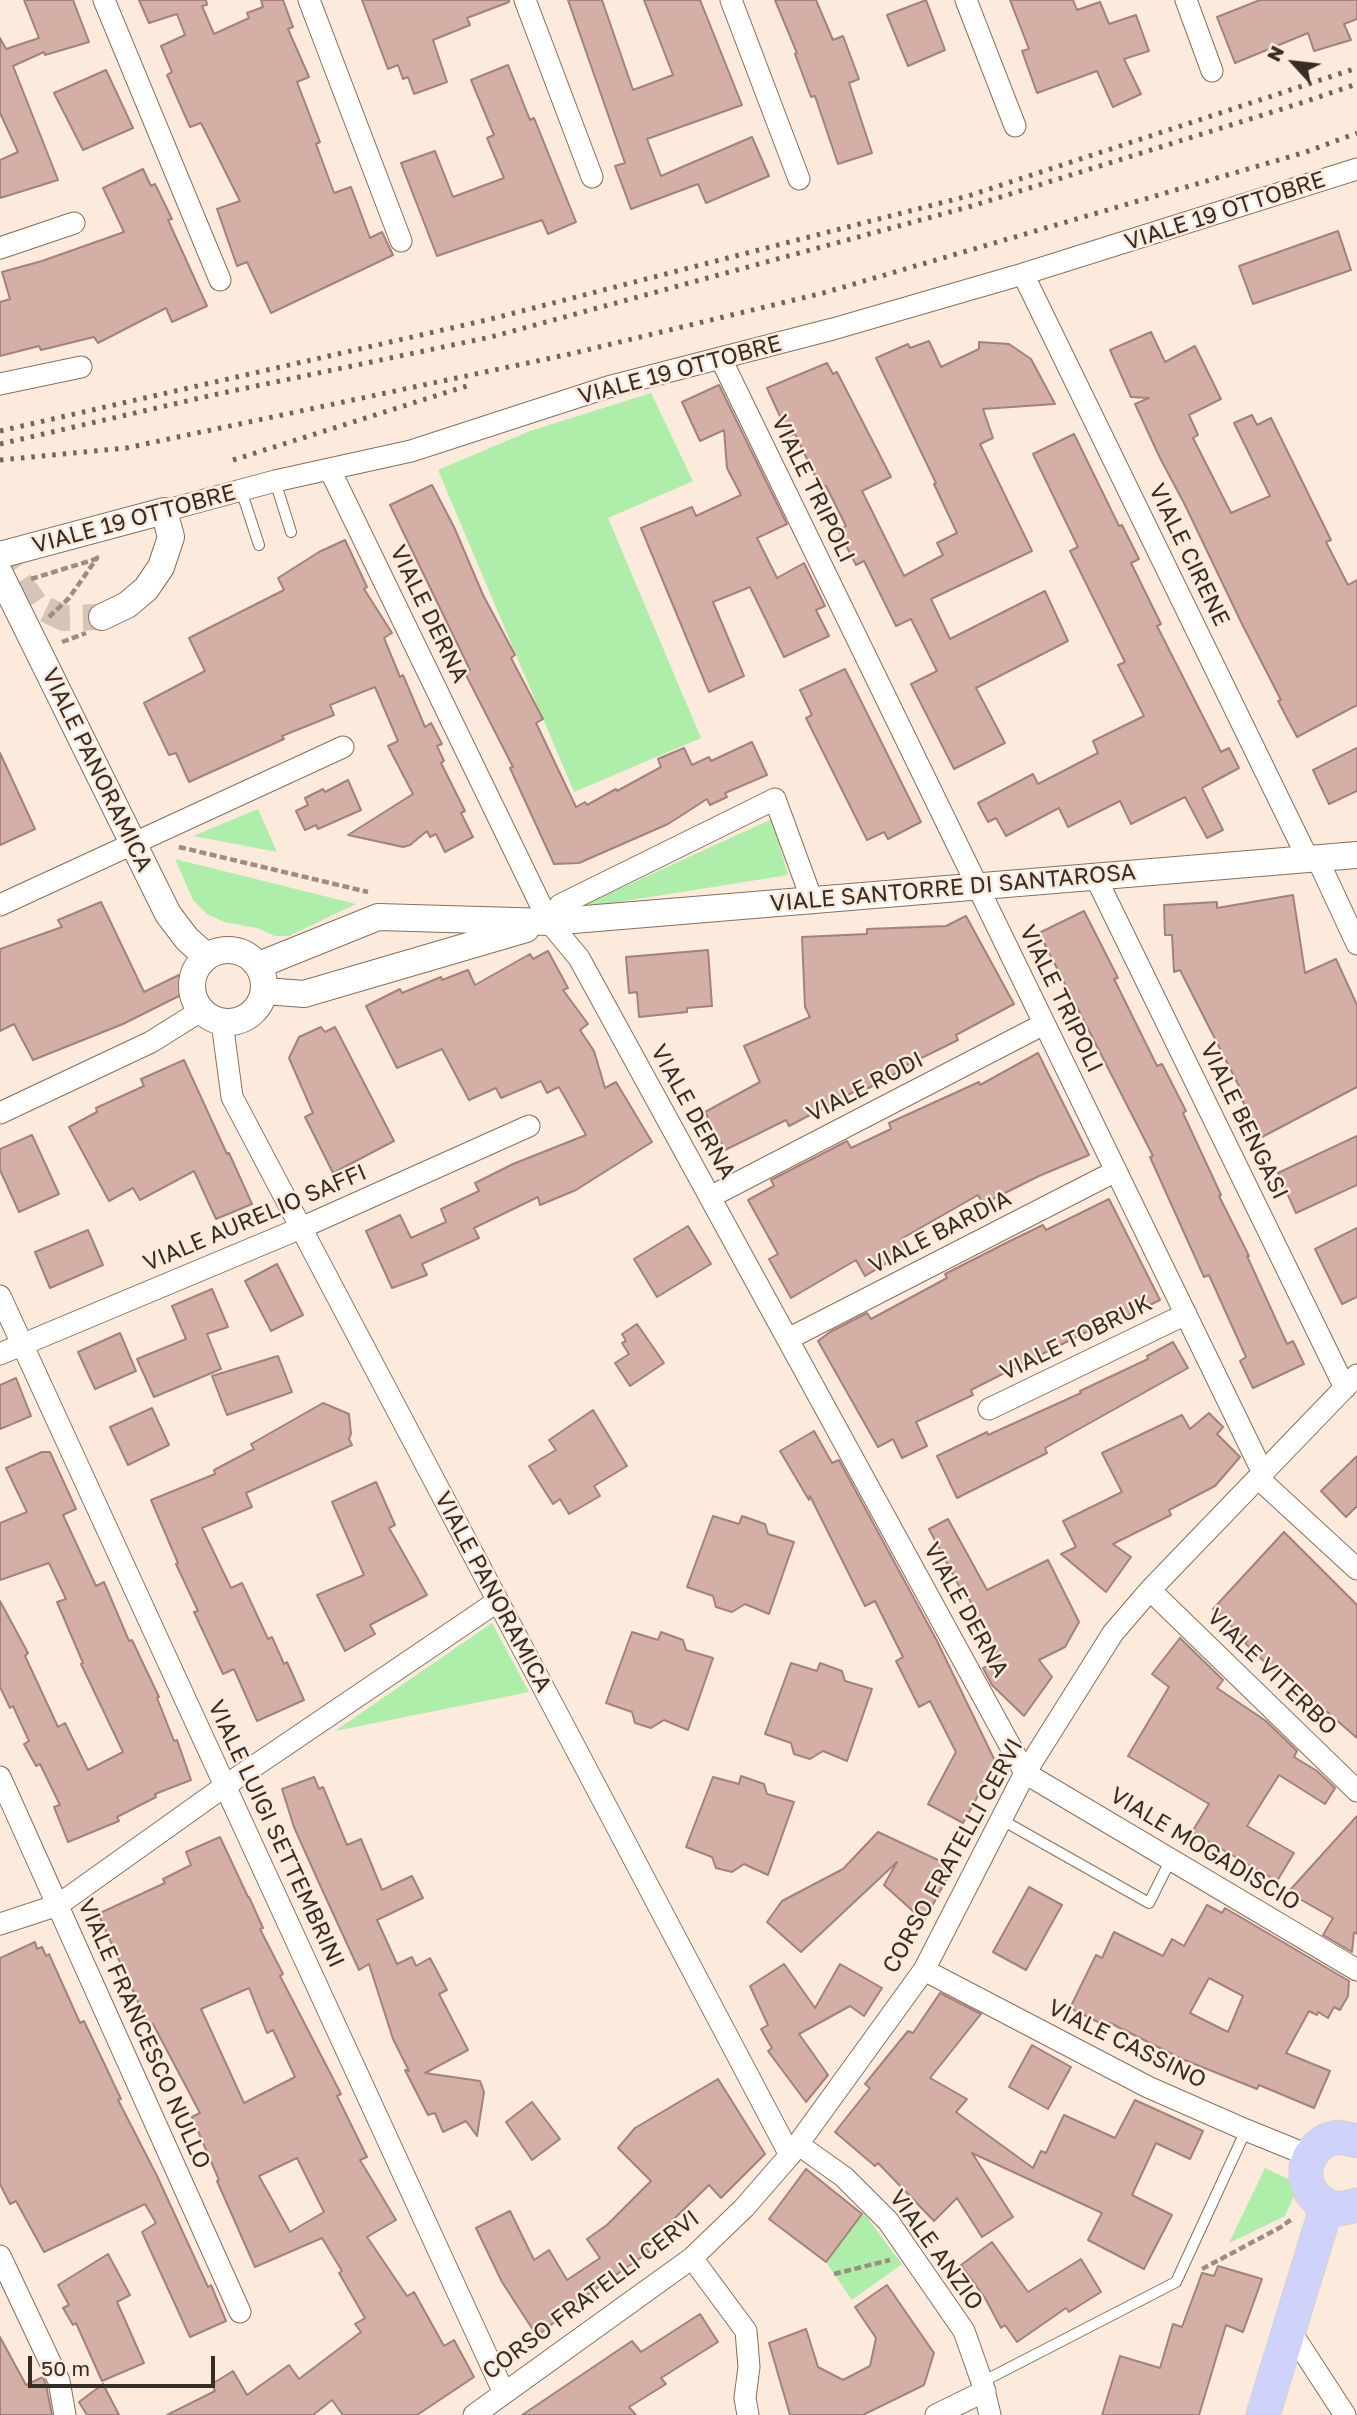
<!DOCTYPE html>
<html>
<head>
<meta charset="utf-8">
<style>
	body { margin:0 }
	#map { position:relative; width:1357px; height:2415px; overflow:hidden; background:#fceadc; font-family:"Golos Text",sans-serif }
	canvas { display:block }
	.north { position:absolute; left:1259px; top:28px; width:70px; height:70px; -webkit-text-stroke:5px #fceadc; paint-order:stroke; rotate:297deg; font-size:19px; font-weight:700; line-height:28px; text-align:center; color:#382d24 }
	.north::after { content:''; display:block; margin:auto; width:24px; height:32px; background:#382d24; clip-path:polygon(50% 0,100% 100%,50% 72%,0 100%) }
	.scale { position:absolute; left:28px; top:2356px; width:187px; height:32px; box-sizing:border-box; border:4px solid #382d24; border-top:0; padding-left:9px; font-size:21px; line-height:24px; white-space:nowrap; color:#382d24; -webkit-text-stroke:5px #fceadc; paint-order:stroke }
</style>
</head>
<body>
<div id="map">
<canvas width="1357" height="2415"></canvas>
<div class="north">N</div>
<div class="scale">50 m</div>
</div>
<script>
const ctx = document.querySelector('canvas').getContext('2d');
ctx.lineJoin = 'round';
function fillPath(path, color) { ctx.fillStyle = color; ctx.fill(path, 'evenodd'); }
const poly = rows => new Path2D(rows.map(r => 'M' + r).join(''));
function stroke(path, color, width, dash) { ctx.strokeStyle = color; ctx.lineWidth = width; ctx.lineCap = dash ? 'butt' : 'round'; ctx.setLineDash(dash || []); ctx.stroke(path); }
function label(font, color, halo, rows, align = 'center') {
  ctx.font = font + ' "Golos Text",sans-serif'; ctx.lineWidth = 5; ctx.setLineDash([]); ctx.textBaseline = 'middle'; ctx.strokeStyle = halo; ctx.fillStyle = color; for (const [text, x, y, turn = 0] of rows) {
    ctx.save(); ctx.translate(x, y); ctx.rotate((+turn || 0) * Math.PI / 180); ctx.textAlign = isNaN(turn) ? turn : align; if (halo) ctx.strokeText(text, 0, 0); ctx.fillText(text, 0, 0); ctx.restore();
  }
}
const green = poly([
	[651,393,693,481,608,518,701,738,574,792,438,470,530,431],
	[258,809,277,852,193,836],
	[772,819,788,875,575,909],
	[175,859,356,904,289,936,275,936,257,928,224,922,207,914,193,900],
	[492,1623,529,1692,335,1731],
	[1265,2168,1299,2184,1285,2216,1229,2243],
	[863,2212,902,2264,852,2300,826,2262]
]);
const building = poly([
	[24,0,73,0,89,42,45,55,44,52,13,66,58,180,0,198,0,160,18,152,0,113,0,38,6,49,39,38,24,0],
	[139,0,206,0,207,5,202,6,214,34,249,18,247,13,263,7,261,0,283,0,293,27,288,29,309,77,297,82,320,142,316,144,334,193,351,187,370,238,382,232,393,255,271,313,247,262,237,266,217,209,240,201,201,123,190,127,167,75,172,72,161,46,185,35,177,14,149,23,139,0],
	[362,0,509,0,509,2,467,18,470,25,433,40,447,82,414,94,408,77,403,79,398,65,388,69,362,0],
	[568,0,602,0,633,90,673,75,644,0,700,0,742,105,647,139,661,176,752,137,769,176,706,203,698,184,631,209,615,166,625,163,568,0],
	[775,0,816,0,833,40,843,36,859,79,849,83,872,153,838,164,815,96,811,97,795,54,797,53,775,0],
	[926,0,945,50,908,66,887,15,926,0],
	[1010,0,1073,0,1077,10,1100,2,1109,24,1136,15,1149,51,1124,59,1141,94,1113,107,1097,71,1037,93,1022,51,1029,49,1010,0],
	[1260,0,1357,0,1357,19,1344,24,1351,40,1314,51,1308,33,1235,63,1217,17,1260,0],
	[508,65,530,120,534,118,576,222,548,234,542,220,437,256,401,163,435,151,453,197,504,178,487,138,494,135,471,80,508,65],
	[106,70,133,128,83,150,54,93,106,70],
	[143,169,151,186,155,184,172,219,168,220,207,306,172,322,166,308,98,343,94,337,41,350,39,346,0,356,0,302,10,299,2,272,42,261,124,232,103,188,143,169],
	[1338,231,1351,270,1253,304,1239,266,1338,231],
	[1151,332,1165,362,1195,346,1221,399,1189,415,1198,435,1193,438,1231,513,1270,496,1234,423,1252,415,1257,425,1271,418,1331,540,1326,542,1348,585,1357,580,1357,705,1297,737,1278,701,1281,700,1242,624,1185,505,1160,458,1135,404,1149,398,1131,397,1110,350,1151,332],
	[929,341,941,367,979,349,979,342,1009,344,1031,359,1055,404,983,409,993,438,980,444,1032,551,931,599,950,639,1045,591,1068,641,976,688,1005,743,954,769,911,684,937,671,911,619,896,626,864,561,856,565,838,530,846,526,826,486,821,488,795,434,789,436,767,388,827,363,833,374,837,372,891,477,862,491,904,576,943,555,937,543,957,533,934,484,936,483,876,358,908,344,910,348,929,341],
	[719,385,787,524,757,538,777,578,804,563,825,606,816,610,829,636,784,657,750,587,713,602,744,676,709,692,641,528,692,507,696,516,741,495,727,468,724,430,700,441,682,402,719,385],
	[1074,434,1119,526,1122,525,1139,559,1131,563,1161,624,1157,626,1221,752,1229,748,1239,768,1202,788,1223,830,1207,838,1185,797,1131,824,1120,801,1068,827,1059,808,1006,836,996,818,988,822,978,803,1033,774,1038,784,1098,753,1093,741,1144,716,1118,665,1125,662,1070,551,1078,547,1033,454,1074,434],
	[432,485,454,527,483,595,515,655,511,658,543,719,536,723,576,807,585,802,587,805,616,789,617,791,661,767,658,759,684,748,692,765,709,757,711,761,752,742,767,775,725,793,727,797,710,805,707,799,668,824,579,863,554,864,510,768,513,767,465,673,470,670,390,505,432,485],
	[345,540,367,587,364,589,392,633,384,638,400,677,403,675,425,727,431,723,442,744,437,746,444,761,441,763,465,811,461,813,473,837,445,852,436,834,430,837,427,831,410,845,403,847,348,835,413,794,388,746,398,741,375,687,330,705,334,715,282,736,284,739,189,782,176,753,169,755,144,703,205,671,189,638,284,590,278,578,319,552,345,540],
	[845,669,921,822,888,839,884,832,867,840,806,718,812,715,800,690,845,669],
	[1357,748,1357,791,1329,804,1313,770,1357,748],
	[0,753,35,829,0,845,0,753],
	[348,780,361,810,318,829,316,825,305,830,296,811,308,805,305,798,323,789,325,792,348,780],
	[1293,895,1305,973,1336,959,1357,1005,1357,1087,1262,1137,1240,1096,1243,1094,1180,970,1174,972,1172,935,1165,935,1164,905,1217,902,1217,908,1293,895],
	[101,902,144,992,179,975,187,992,123,1024,33,1060,14,1024,0,1031,0,949,62,927,58,920,101,902],
	[1084,911,1118,978,1114,979,1157,1066,1162,1064,1186,1111,1183,1113,1221,1195,1219,1196,1249,1256,1247,1256,1287,1344,1293,1341,1304,1364,1253,1388,1240,1361,1246,1357,1209,1275,1204,1277,1150,1157,1153,1156,1039,933,1084,911],
	[966,916,1014,1004,956,1035,958,1040,897,1070,898,1072,865,1090,863,1087,789,1126,786,1120,725,1150,705,1112,760,1082,744,1046,810,1017,805,1007,802,937,867,934,867,929,946,926,966,916],
	[708,950,712,1006,687,1008,687,1012,639,1017,637,992,629,993,626,957,708,950],
	[548,951,568,988,563,990,588,1024,580,1030,594,1051,605,1088,616,1082,652,1142,576,1190,540,1205,538,1197,474,1228,479,1238,422,1264,427,1275,392,1288,366,1231,400,1215,411,1238,446,1222,441,1209,479,1191,475,1183,513,1164,586,1135,559,1087,547,1093,541,1081,501,1098,496,1088,469,1100,442,1049,397,1068,366,1006,400,989,402,993,441,977,442,980,468,970,475,985,530,954,533,959,548,951],
	[321,1027,325,1032,335,1027,394,1141,333,1173,305,1117,313,1113,289,1058,299,1037,321,1027],
	[1038,1053,1089,1155,1039,1176,983,1204,978,1195,901,1239,907,1251,865,1276,856,1260,791,1298,769,1259,778,1254,748,1200,774,1186,771,1180,820,1155,847,1141,851,1148,891,1129,889,1123,979,1082,980,1085,1038,1053],
	[184,1060,227,1154,229,1153,252,1204,216,1219,194,1171,140,1200,133,1188,109,1201,69,1127,97,1112,96,1108,144,1086,141,1079,184,1060],
	[32,1135,59,1194,19,1212,0,1170,0,1149,32,1135],
	[1357,1136,1357,1185,1296,1213,1278,1173,1357,1136],
	[1109,1199,1160,1300,1119,1320,1117,1317,1032,1359,971,1390,973,1395,916,1422,927,1446,902,1458,893,1439,878,1447,818,1341,830,1332,867,1313,871,1319,947,1278,945,1274,1010,1241,1043,1225,1046,1230,1109,1199],
	[688,1226,711,1264,657,1297,634,1259,688,1226],
	[1357,1228,1357,1297,1342,1304,1315,1249,1357,1228],
	[88,1230,103,1265,50,1288,35,1252,88,1230],
	[277,1264,303,1315,271,1331,245,1281,277,1264],
	[212,1289,228,1327,207,1334,221,1369,154,1397,137,1359,186,1339,172,1306,212,1289],
	[637,1324,664,1363,630,1386,615,1363,629,1354,622,1343,626,1341,622,1334,637,1324],
	[120,1333,136,1371,95,1389,78,1352,120,1333],
	[1173,1342,1188,1368,1045,1448,1047,1453,957,1498,937,1456,987,1432,988,1435,1081,1393,1080,1391,1148,1359,1147,1356,1173,1342],
	[278,1356,292,1392,227,1415,212,1376,278,1356],
	[16,1378,31,1416,0,1429,0,1385,16,1378],
	[323,1403,349,1414,351,1434,349,1439,352,1445,246,1493,252,1507,202,1528,231,1588,242,1583,268,1639,272,1637,284,1664,287,1662,304,1700,257,1721,234,1669,223,1674,194,1612,198,1611,176,1564,178,1563,151,1500,215,1474,214,1470,254,1449,251,1444,323,1403],
	[152,1408,169,1445,128,1465,110,1427,152,1408],
	[593,1410,627,1466,594,1486,600,1496,569,1514,560,1499,553,1504,529,1466,556,1450,549,1440,593,1410],
	[1209,1413,1223,1427,1217,1434,1240,1457,1215,1486,1169,1510,1171,1515,1113,1544,1131,1557,1106,1592,1061,1554,1076,1547,1063,1521,1122,1492,1102,1453,1182,1415,1190,1429,1209,1413],
	[814,1431,832,1463,839,1460,937,1641,996,1763,963,1823,928,1804,956,1752,930,1701,919,1707,896,1661,903,1657,875,1601,865,1606,810,1496,809,1500,780,1451,814,1431],
	[42,1452,50,1452,76,1509,63,1515,96,1586,104,1582,129,1641,132,1640,159,1697,157,1698,174,1741,177,1740,191,1780,155,1794,156,1797,117,1817,119,1821,68,1842,54,1807,60,1805,40,1764,36,1766,24,1744,29,1741,13,1706,10,1708,0,1687,0,1601,28,1653,25,1656,58,1727,65,1723,88,1770,123,1752,81,1664,83,1663,57,1602,66,1599,49,1563,0,1580,0,1523,27,1512,6,1468,42,1452],
	[1357,1456,1357,1506,1346,1517,1321,1491,1357,1456],
	[376,1482,395,1525,389,1528,427,1595,370,1625,375,1634,345,1651,317,1595,364,1575,332,1502,376,1482],
	[713,1516,739,1524,742,1516,765,1524,768,1534,794,1542,769,1614,745,1604,732,1612,716,1607,713,1596,687,1587,713,1516],
	[948,1519,987,1590,1048,1560,1079,1622,1065,1647,1039,1660,1052,1677,1024,1716,992,1685,983,1668,999,1659,963,1587,960,1588,929,1529,948,1519],
	[1284,1532,1357,1605,1357,1738,1278,1669,1275,1672,1245,1643,1247,1641,1213,1609,1284,1532],
	[632,1632,658,1640,661,1632,683,1640,686,1650,713,1658,688,1730,664,1720,651,1728,635,1723,632,1712,606,1703,632,1632],
	[1180,1638,1223,1680,1217,1688,1266,1721,1297,1751,1294,1757,1317,1771,1335,1788,1325,1804,1279,1775,1247,1826,1294,1853,1277,1881,1192,1832,1209,1804,1128,1756,1169,1687,1152,1674,1180,1638],
	[791,1663,817,1671,820,1663,842,1671,845,1681,872,1689,847,1761,823,1751,810,1759,794,1754,791,1743,765,1734,791,1663],
	[741,1776,764,1784,767,1794,794,1802,768,1875,744,1864,732,1872,716,1868,712,1857,686,1847,713,1777,739,1784,741,1776],
	[314,1777,319,1789,323,1787,347,1845,361,1839,382,1890,412,1876,423,1898,377,1920,397,1964,412,1957,416,1966,430,1958,447,1990,439,1994,468,2050,425,2073,480,2081,484,2092,477,2136,466,2121,443,2132,435,2113,428,2115,405,2070,409,2071,393,2039,369,1964,359,1970,320,1885,294,1827,282,1789,314,1777],
	[1357,1816,1357,1934,1354,1932,1352,1952,1323,1935,1333,1918,1298,1898,1300,1894,1291,1889,1357,1816],
	[878,1832,953,1867,924,1921,884,1885,897,1862,801,1952,767,1922,782,1901,843,1869,878,1832],
	[220,1837,248,1897,249,1897,263,1928,260,1929,283,1974,280,1976,341,2094,337,2096,367,2157,360,2160,396,2220,367,2237,407,2296,414,2292,444,2346,454,2340,474,2377,417,2415,343,2415,332,2400,313,2415,167,2415,215,2391,212,2384,233,2371,247,2395,289,2365,299,2379,361,2332,355,2324,365,2318,339,2273,342,2271,322,2238,255,2267,217,2181,219,2180,192,2117,200,2113,153,2024,149,2026,98,1914,165,1883,163,1879,191,1865,186,1852,220,1837],
	[249,1988,267,2033,273,2030,295,2077,244,2103,201,2009,249,1988],
	[297,2158,324,2212,290,2232,259,2176,297,2158],
	[1029,1887,1062,1905,1026,1970,993,1952,1029,1887],
	[1207,1905,1222,1913,1225,1908,1349,1981,1348,1996,1340,2010,1334,2007,1328,2018,1318,2012,1317,2015,1309,2011,1286,2053,1330,2071,1314,2108,1259,2085,1257,2089,1182,2059,1110,2023,1108,2027,1070,2008,1096,1955,1102,1958,1114,1932,1163,1956,1172,1939,1184,1946,1207,1905],
	[1209,1978,1243,1996,1228,2032,1190,2013,1209,1978],
	[35,1942,37,1949,42,1947,46,1956,49,1954,80,2023,84,2021,121,2099,118,2100,157,2176,208,2287,211,2285,226,2321,190,2337,142,2232,156,2223,145,2204,44,2252,16,2201,10,2204,0,2184,0,1958,35,1942],
	[784,1964,815,2008,840,1964,882,1988,864,2016,850,2006,799,2034,828,2075,806,2102,768,2051,772,2048,761,2029,768,2025,750,1986,784,1964],
	[940,1993,981,2014,930,2078,967,2099,956,2112,1033,2168,1041,2151,1046,2153,1064,2115,1115,2138,1135,2100,1203,2131,1190,2159,1156,2143,1132,2195,1172,2215,1144,2269,1088,2240,1102,2213,972,2153,1013,2217,982,2237,957,2198,934,2221,878,2163,875,2166,835,2132,870,2088,865,2084,908,2031,913,2033,940,1993],
	[1032,2045,1071,2067,1048,2109,1009,2087,1032,2045],
	[718,2079,765,2154,721,2198,709,2185,645,2247,649,2252,570,2307,571,2309,537,2336,502,2282,476,2228,510,2211,534,2260,549,2250,567,2280,600,2258,587,2239,607,2225,651,2181,618,2148,635,2128,718,2079],
	[532,2102,560,2139,532,2160,506,2122,532,2102],
	[806,2169,862,2214,826,2262,769,2219,806,2169],
	[992,2242,1028,2292,1081,2259,1101,2292,1069,2312,1066,2308,1017,2342,1005,2325,1001,2328,985,2298,961,2265,992,2242],
	[108,2254,130,2295,117,2302,144,2363,102,2381,76,2323,73,2325,63,2308,69,2305,58,2285,108,2254],
	[1218,2266,1262,2279,1243,2332,1226,2325,1199,2415,1102,2415,1120,2356,1160,2368,1173,2324,1182,2327,1202,2273,1214,2276,1218,2266],
	[887,2285,934,2353,924,2385,863,2415,790,2415,769,2343,806,2329,818,2367,843,2380,870,2366,876,2338,855,2307,887,2285],
	[700,2314,718,2342,661,2378,666,2384,629,2407,636,2415,522,2415,632,2341,641,2352,700,2314],
	[0,2337,26,2385,43,2377,46,2385,52,2415,0,2415,0,2337],
	[103,2384,119,2415,87,2415,79,2402,103,2384]
]);
const tertiaryTunnel = poly([
	[1,548,10,569,36,605,64,618,102,617]
]);
const path = poly([
	[31,579,96,559],
	[49,617,69,598,97,558,96,556],
	[62,642,86,633],
	[179,847,368,892],
	[1202,2269,1281,2227,1292,2219],
	[834,2274,890,2260]
]);
const service = poly([
	[275,481,291,532],
	[241,490,259,545],
	[1002,1820,1149,1903,1171,1859],
	[982,2382,1176,2282,1246,2130]
]);
const minor = poly([
	[104,0,220,280],
	[309,0,401,241],
	[525,0,592,177],
	[731,0,799,179],
	[966,0,1015,126],
	[1186,0,1212,71],
	[0,248,74,223],
	[1023,274,1308,859],
	[721,359,1263,1473],
	[0,384,81,367],
	[330,470,549,922,579,958,1025,1773,1357,1970],
	[164,511,275,481,411,451,608,387,833,329,1023,274,1357,169],
	[1317,858,1357,944],
	[1095,876,1345,1388],
	[0,905,343,747],
	[549,922,560,905,775,799,812,900],
	[222,1022,232,1097,790,2155],
	[0,1113,151,1042,202,1010],
	[710,1197,1044,1024],
	[0,1296,504,2393],
	[788,1339,1116,1171],
	[0,1354,301,1228,529,1126],
	[989,1409,1186,1314],
	[1258,1478,1357,1569],
	[1150,1590,1357,1791],
	[0,1777,240,2312],
	[0,1924,58,1905,225,1786,498,1601],
	[924,1970,1148,2087,1246,2130,1310,2156],
	[799,2145,844,2177,888,2221,964,2331,982,2382,990,2415],
	[0,2256,59,2381,65,2415],
	[692,2258,746,2331,749,2367,745,2398,748,2415],
	[1289,2329,1345,2415],
	[474,2415,692,2258,744,2208,790,2155,924,1970,1025,1773,1113,1633,1150,1590,1357,1375],
	[936,2415,985,2391]
]);
const tertiary = poly([
	[0,555,164,511,171,537,161,567,146,589,127,605,102,617],
	[0,574,168,914,187,939,207,957],
	'192 986a36 36 0 1 1 72 0a36 36 0 1 1-72 0Z',
	[259,965,378,917,549,922,1357,855],
	[265,991,304,994,526,929]
]);
const primary = poly([
	[1357,2141,1338,2137,1327,2140,1318,2146,1310,2156,1306,2167,1306,2179,1310,2191,1318,2200,1329,2207,1340,2209,1357,2205],
	[1263,2415,1325,2212,1329,2207]
]);
const rail = poly([
	[0,431,491,319,968,196,1357,68],
	[0,444,213,395,491,337,972,206,1298,104,1357,84],
	[0,460,126,448,570,354,823,293,1306,152,1357,133],
	[233,460,473,384]
]);
const streetNames = [
	["VIALE 19 OTTOBRE",1225,211,-18],
	["VIALE 19 OTTOBRE",680,370,-15],
	["VIALE TRIPOLI",813,489,64],
	["VIALE 19 OTTOBRE",134,519,-15],
	["VIALE CIRENE",1189,555,64],
	["VIALE DERNA",429,614,64],
	["VIALE PANORAMICA",97,770,64],
	["VIALE SANTORRE DI SANTAROSA",953,888,-5],
	["VIALE TRIPOLI",1061,999,64],
	["VIALE RODI",865,1087,-27],
	["VIALE DERNA",693,1112,61],
	["VIALE BENGASI",1244,1121,64],
	["VIALE AURELIO SAFFI",255,1218,-23],
	["VIALE BARDIA",940,1232,-27],
	["VIALE TOBRUK",1076,1338,-26],
	["VIALE PANORAMICA",493,1592,62],
	["VIALE DERNA",966,1610,61],
	["VIALE VITERBO",1272,1672,44],
	["VIALE LUIGI SETTEMBRINI",276,1834,65],
	["VIALE MOGADISCIO",1205,1849,31],
	["CORSO FRATELLI CERVI",953,1856,-61],
	["VIALE FRANCESCO NULLO",144,2034,66],
	["VIALE CASSINO",1127,2044,26],
	["VIALE ANZIO",936,2250,54],
	["CORSO FRATELLI CERVI",591,2295,-37]
];
fillPath(green, '#aeedaa');
fillPath(building, '#d4afa6');
stroke(building, '#a48179', 2);
stroke(tertiaryTunnel, '#d5c4b7', 26, [26, 13]);
stroke(service, '#896f5a', 12);
stroke(minor, '#896f5a', 23);
stroke(tertiary, '#896f5a', 28);
stroke(primary, '#d3d1cf', 35);
stroke(path, '#9b8d81', 4.5, [7, 3.5]);
stroke(service, '#fff', 10);
stroke(minor, '#fff', 21);
stroke(tertiary, '#fff', 26);
stroke(primary, '#cfd3fb', 33);
stroke(rail, '#72655b', 5, [3.5, 7]);
label('23px', '#382d24', '#fceadc', streetNames);
</script>
</body>
</html>
